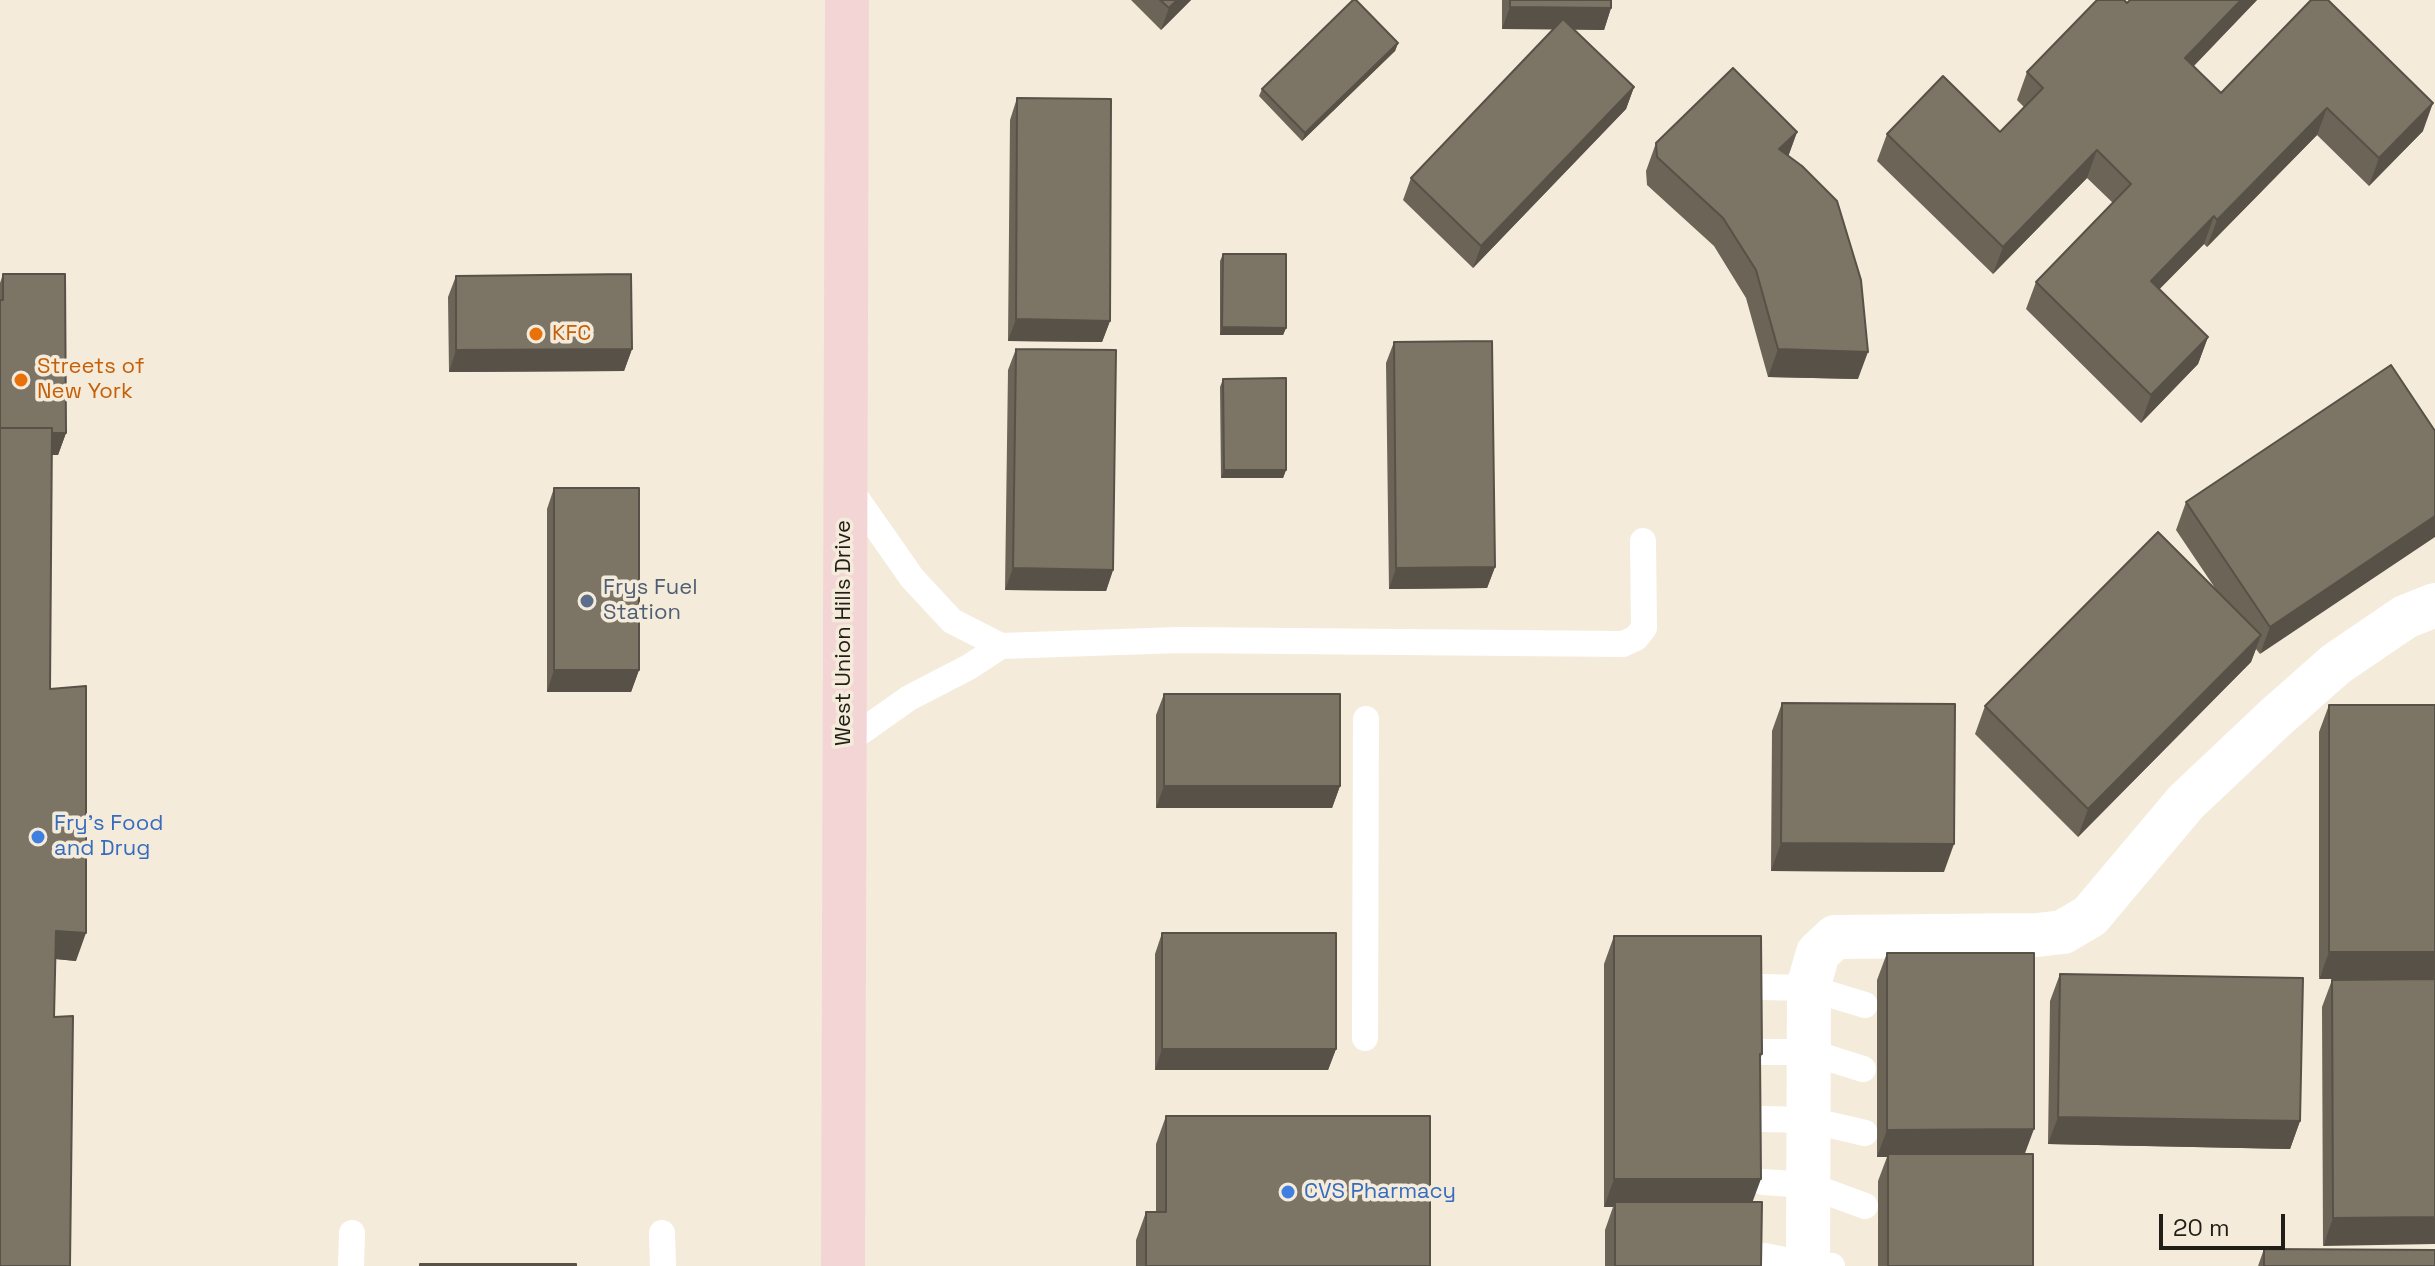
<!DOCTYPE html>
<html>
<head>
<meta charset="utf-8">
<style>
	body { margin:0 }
	#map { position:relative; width:2435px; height:1266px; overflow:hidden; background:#f5ebdb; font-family:"Space Grotesk",sans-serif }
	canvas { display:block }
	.scale { position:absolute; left:2159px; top:1214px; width:126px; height:36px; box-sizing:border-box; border:4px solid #211d17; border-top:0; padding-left:10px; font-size:24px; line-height:28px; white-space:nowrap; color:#211d17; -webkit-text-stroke:6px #f5ebdb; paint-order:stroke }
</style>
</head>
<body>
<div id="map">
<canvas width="2435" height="1266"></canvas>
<div class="scale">20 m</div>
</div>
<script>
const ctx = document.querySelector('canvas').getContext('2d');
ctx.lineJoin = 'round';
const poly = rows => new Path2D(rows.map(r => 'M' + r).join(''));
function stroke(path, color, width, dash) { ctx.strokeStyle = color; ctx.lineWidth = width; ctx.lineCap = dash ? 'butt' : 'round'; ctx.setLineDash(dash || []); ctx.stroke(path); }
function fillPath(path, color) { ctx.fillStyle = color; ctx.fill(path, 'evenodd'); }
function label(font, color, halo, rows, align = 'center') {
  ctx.font = font + ' "Space Grotesk",sans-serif'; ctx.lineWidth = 7; ctx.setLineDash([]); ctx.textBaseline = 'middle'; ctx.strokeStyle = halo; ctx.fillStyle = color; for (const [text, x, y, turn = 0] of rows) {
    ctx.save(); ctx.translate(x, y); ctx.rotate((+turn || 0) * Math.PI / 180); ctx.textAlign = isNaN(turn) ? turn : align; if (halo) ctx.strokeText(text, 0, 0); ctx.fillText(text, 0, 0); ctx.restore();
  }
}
const service = poly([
	[1001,646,1180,640,1623,644,1636,638,1644,628,1643,541],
	[844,744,909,698,969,667,1001,646,952,621,912,578,847,485],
	[1761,987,1809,988,1865,1005],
	[1365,1038,1366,719],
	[1760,1052,1809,1052,1863,1069],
	[1763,1119,1809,1120,1865,1133],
	[1763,1182,1808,1185,1865,1206],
	[662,1233,663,1266],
	[1765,1256,1808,1265,1832,1266],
	[351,1266,352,1233]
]);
const minor = poly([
	[1808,1266,1809,984,1818,953,1835,937,2037,935,2063,932,2090,916,2186,802,2275,718,2336,664,2405,617,2435,605]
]);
const secondary = poly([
	[843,1266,847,0]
]);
const wall = poly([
	[1131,0,1191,0,1161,30],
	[1502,0,1611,0,1611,8,1604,30,1574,29,1634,87,1626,109,1473,268,1403,200,1411,178,1553,29,1502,29],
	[2257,0,2194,66,2221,93,2311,0,2423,131,2369,186,2317,135,2207,247,2204,244,2159,289,2208,337,2198,364,2141,423,2026,309,2036,282,2113,203,2087,178,1993,274,1877,161,1887,134,2000,132,2024,107,2017,100,2027,72,2127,3],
	[1398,43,1395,51,1302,141,1259,96,1262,89],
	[1017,98,1110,321,1102,342,1008,341,1010,120],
	[1797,132,1788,156,1858,379,1768,377,1746,298,1714,246,1647,185,1646,171,1656,143],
	[1223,254,1286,328,1283,335,1220,335,1220,261],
	[3,274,66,433,58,455,52,455,50,689,76,961,55,959,54,1017,0,1266,0,283],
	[456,276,632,349,624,371,449,372,448,297],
	[1394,342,1495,567,1487,588,1389,589,1386,363],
	[1016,349,1113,570,1106,591,1005,590,1008,370],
	[2391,365,2260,654,2256,649,2251,662,2078,837,1975,734,1985,706,2217,591,2176,530,2186,502],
	[1223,379,1286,470,1283,478,1221,478,1220,387],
	[554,488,639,670,631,692,547,692,547,509],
	[1164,694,1340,786,1332,808,1156,808,1156,715],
	[1782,703,1944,872,1771,871,1772,731],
	[2329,705,2435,705,2319,979,2319,732],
	[1162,933,1336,1049,1328,1070,1155,1070,1155,954],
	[1614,936,1762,1054,1760,1060,1752,1202,1761,1266,1605,1266,1605,1230,1613,1207,1604,1207,1604,964],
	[1887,953,2026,1154,2033,1266,1878,1266,1878,1181,1887,1157,1877,1157,1877,980],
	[2060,974,2300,1121,2290,1149,2048,1144,2050,1001],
	[2435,979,2323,1246,2322,1007,2332,980],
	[1166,1116,1430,1266,1136,1266,1136,1240,1146,1212,1156,1212,1156,1144],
	[2264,1249,2435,1266,2258,1266]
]);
const shadedWall = poly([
	[1177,0,1191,0,1161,30,1169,8],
	[2241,0,2257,0,2175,85,2185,58],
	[1510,7,1611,8,1604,30,1502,29],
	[1398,43,1395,51,1302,141,1305,133],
	[1634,87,1626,109,1473,268,1481,246],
	[2433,103,2423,131,2369,186,2379,158],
	[2327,108,2317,135,2207,247,2217,220],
	[1797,132,1787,160,1779,149],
	[2097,150,2087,178,1993,274,2003,247],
	[2214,216,2204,244,2141,308,2151,281],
	[1016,319,1110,321,1102,342,1008,341],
	[1222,327,1286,328,1283,335,1220,335],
	[2208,337,2198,364,2141,423,2151,395],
	[632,349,624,371,449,372,456,350],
	[1778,349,1868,352,1858,379,1768,377],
	[0,433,66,433,58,455,0,455],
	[1224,470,1286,470,1283,478,1221,478],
	[2435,516,2435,537,2260,654,2270,627],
	[1495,567,1487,588,1389,589,1396,568],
	[1013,568,1113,570,1106,591,1005,590],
	[2261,635,2251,662,2078,837,2088,809],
	[554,670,639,670,631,692,547,692],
	[1164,786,1340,786,1332,808,1156,808],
	[1781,843,1954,844,1944,872,1771,871],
	[56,931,86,933,76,961,46,958],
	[2329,952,2435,952,2435,979,2319,979],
	[1162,1049,1336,1049,1328,1070,1155,1070],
	[2058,1117,2300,1121,2290,1149,2048,1144],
	[2034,1129,2024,1156,1888,1154,1887,1157,1877,1157,1887,1130],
	[1614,1179,1761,1179,1751,1206,1615,1202,1613,1207,1604,1207],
	[2435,1217,2435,1244,2323,1246,2333,1218]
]);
const building = poly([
	[1160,0,1177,0,1169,8,1160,0],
	[1353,0,1356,0,1398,43,1305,133,1262,89,1353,0],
	[1510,0,1611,0,1611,8,1510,7,1510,0],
	[2097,0,2124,0,2127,3,2130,0,2241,0,2185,58,2221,93,2311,0,2328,0,2433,103,2379,158,2327,108,2217,220,2214,216,2151,281,2208,337,2151,395,2036,282,2131,184,2097,150,2003,247,1887,134,1943,76,2000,132,2043,88,2027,72,2097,0],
	[1563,19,1634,87,1481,246,1411,178,1563,19],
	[1733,68,1797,132,1779,149,1802,166,1837,201,1861,280,1868,352,1778,349,1756,270,1723,218,1657,157,1656,143,1733,68],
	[1017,98,1111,99,1110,321,1016,319,1017,98],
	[1223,254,1286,254,1286,328,1222,327,1223,254],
	[3,274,65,274,66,433,52,433,52,428,0,428,0,300,3,300,3,274],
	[631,274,632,349,456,350,456,276,631,274],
	[1492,341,1495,567,1396,568,1394,342,1492,341],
	[1016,349,1116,350,1113,570,1013,568,1016,349],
	[2391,365,2435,431,2435,516,2270,627,2186,502,2391,365],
	[1286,378,1286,470,1224,470,1223,379,1286,378],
	[0,428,52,428,50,689,86,686,86,933,56,931,54,1017,73,1016,70,1266,0,1266,0,428],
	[554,488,639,488,639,670,554,670,554,488],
	[2158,532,2261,635,2088,809,1985,706,2158,532],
	[1164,694,1340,694,1340,786,1164,786,1164,694],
	[1782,703,1955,704,1954,844,1781,843,1782,703],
	[2329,705,2435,705,2435,952,2329,952,2329,705],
	[1162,933,1336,933,1336,1049,1162,1049,1162,933],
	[1614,936,1761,936,1762,1054,1760,1054,1761,1179,1614,1179,1614,936],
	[1887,953,2034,953,2034,1129,1887,1130,1887,953],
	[2060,974,2303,978,2300,1121,2058,1117,2060,974],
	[2435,979,2435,1217,2333,1218,2332,980,2435,979],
	[1166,1116,1430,1116,1430,1266,1146,1266,1146,1212,1166,1212,1166,1116],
	[1888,1154,2033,1154,2033,1266,1888,1266,1888,1154],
	[1615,1202,1762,1202,1761,1266,1615,1266,1615,1202],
	[2264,1249,2435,1250,2435,1266,2264,1266,2264,1249],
	[420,1264,576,1264,576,1266,420,1266,420,1264]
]);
const markers = [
	[536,334,8,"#e8710a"],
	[21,380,8,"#e8710a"],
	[587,601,8,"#5c6f8a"],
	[38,837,8,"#3f7fe0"],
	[1288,1192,8,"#3f7fe0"]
];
const foodNames = [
	["KFC",552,334],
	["Streets of",37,367],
	["New York",37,392]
];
const serviceNames = [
	["Frys Fuel",603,588],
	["Station",603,613]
];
const streetNames = [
	["West Union Hills Drive",844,633,-90]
];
const shopNames = [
	["Fry's Food",54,824],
	["and Drug",54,849],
	["CVS Pharmacy",1304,1192]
];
stroke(service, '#fff', 26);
stroke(minor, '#fff', 44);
stroke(secondary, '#f3d5d6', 44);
fillPath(wall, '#6b6457');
fillPath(shadedWall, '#575147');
fillPath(building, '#7c7465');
stroke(building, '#575147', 2);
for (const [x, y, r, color] of markers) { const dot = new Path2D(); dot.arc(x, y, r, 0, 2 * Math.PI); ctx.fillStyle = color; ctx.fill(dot); stroke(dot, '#f5ebdb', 3); }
label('22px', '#c56008', '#f5ebdb', foodNames, 'left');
label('22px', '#4e5e75', '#f5ebdb', serviceNames, 'left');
label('22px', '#211d17', '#f5ebdb', streetNames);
label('22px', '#366cbe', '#f5ebdb', shopNames, 'left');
</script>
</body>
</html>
